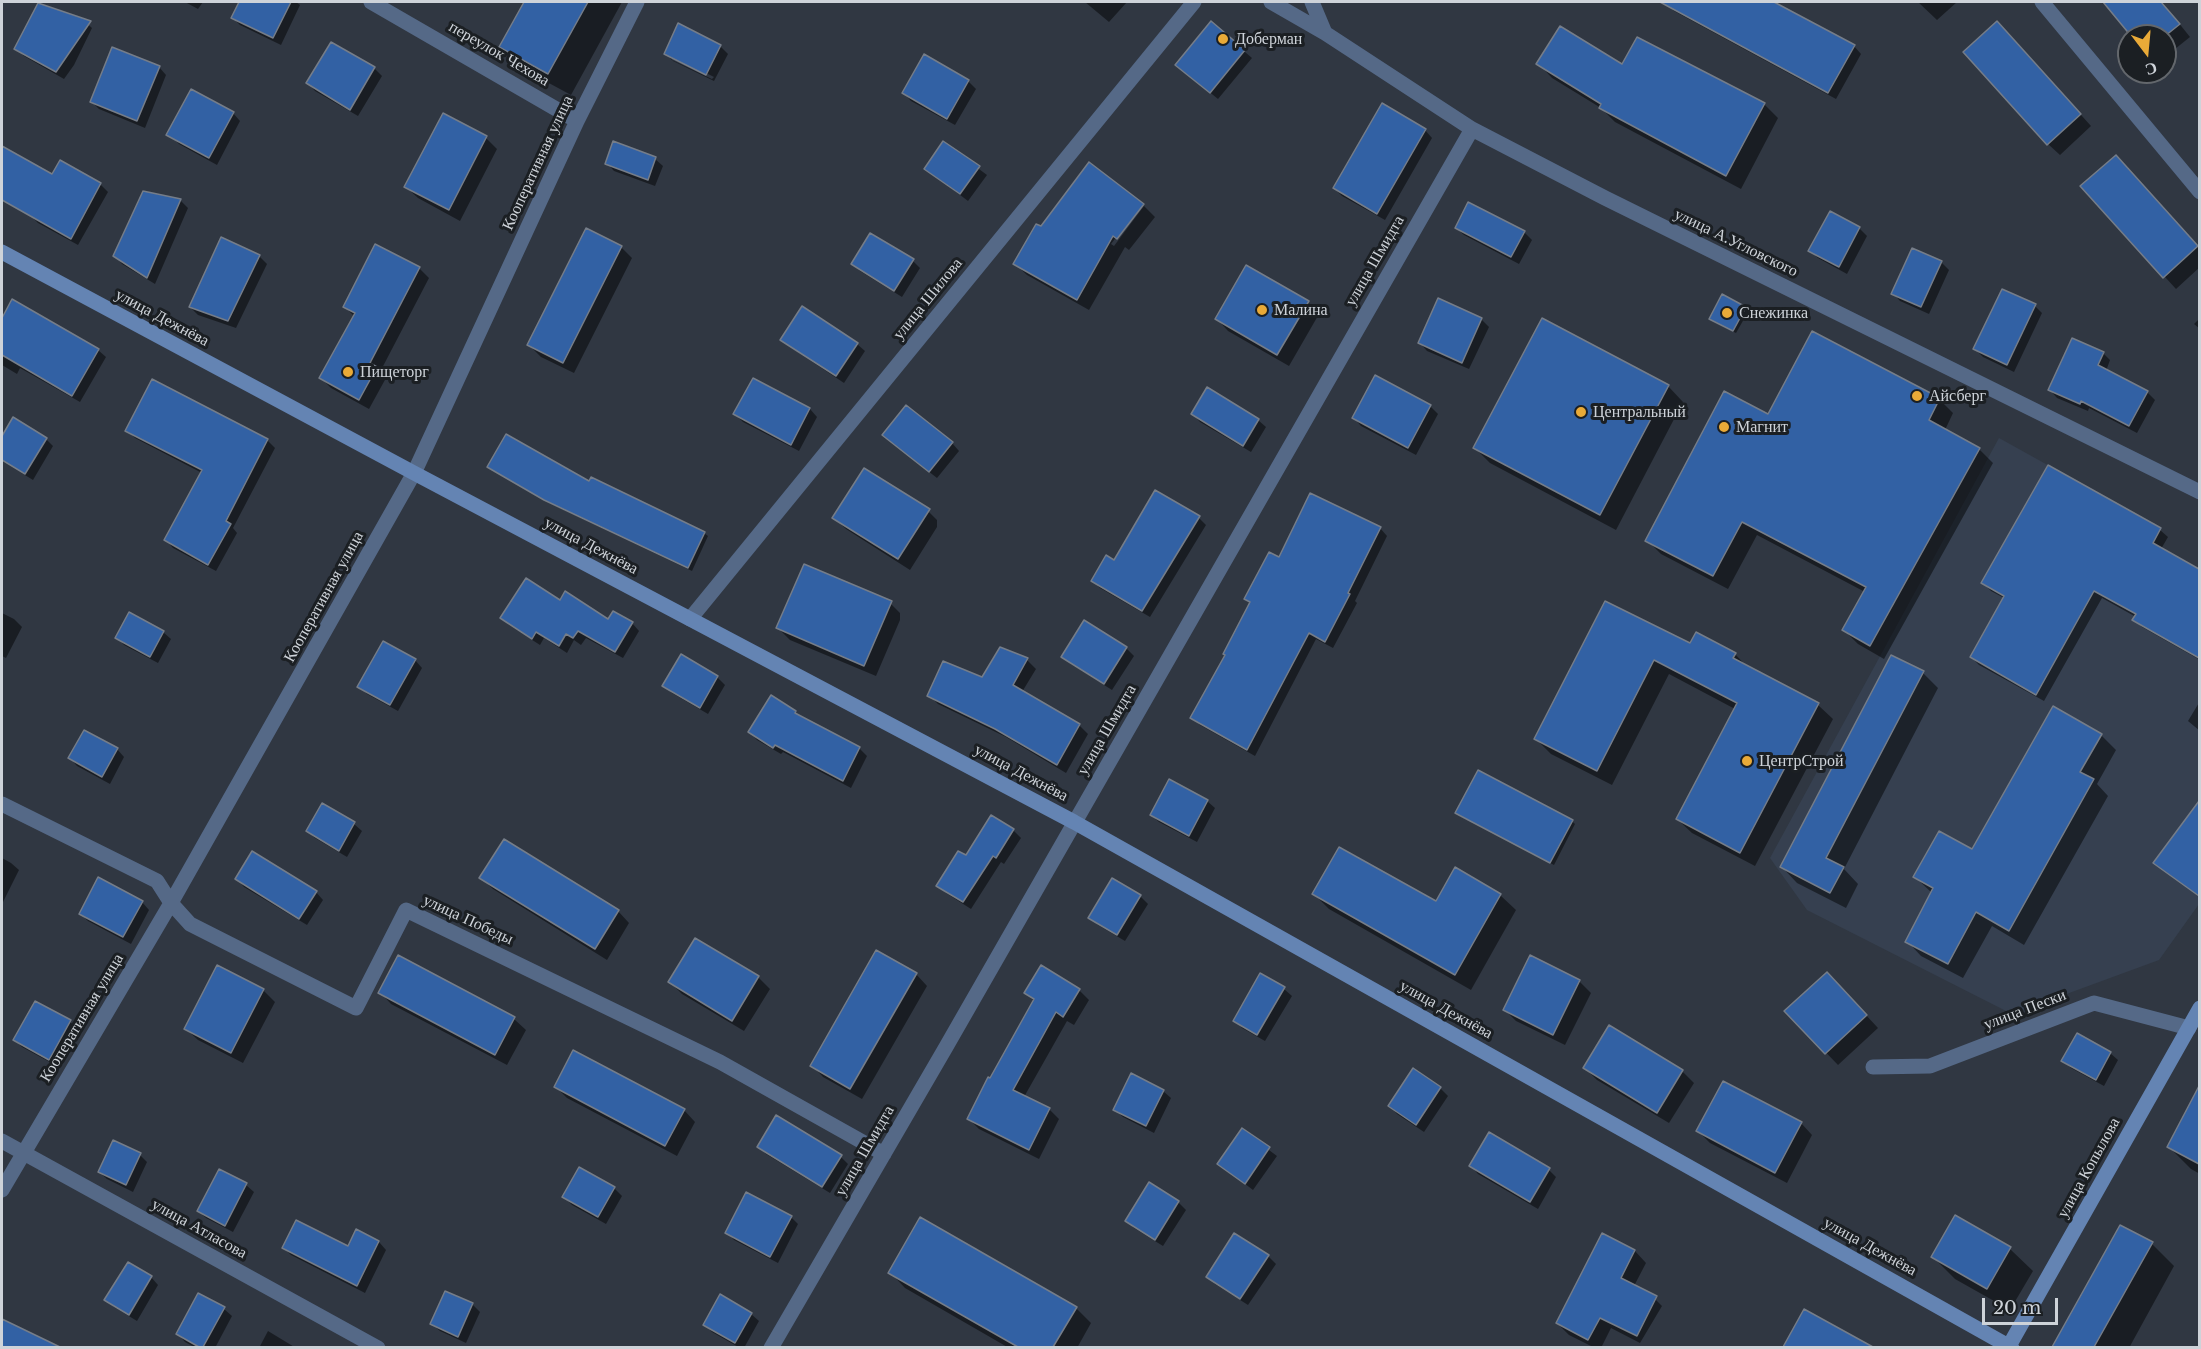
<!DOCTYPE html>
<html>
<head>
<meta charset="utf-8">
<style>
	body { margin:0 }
	#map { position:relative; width:2201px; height:1349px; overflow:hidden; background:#303742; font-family:"Libre Baskerville",serif }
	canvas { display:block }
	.frame { position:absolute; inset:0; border:3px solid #ced3d9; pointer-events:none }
	.north { position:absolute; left:2117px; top:24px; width:60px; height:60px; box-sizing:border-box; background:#1b1f23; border:2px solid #63676c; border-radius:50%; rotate:164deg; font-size:16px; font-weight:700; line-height:24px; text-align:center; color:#ced3d9 }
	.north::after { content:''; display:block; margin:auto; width:21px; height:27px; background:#e9aa38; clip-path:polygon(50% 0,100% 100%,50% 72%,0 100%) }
	.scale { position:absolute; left:1982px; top:1298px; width:76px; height:27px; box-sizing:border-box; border:3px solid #ced3d9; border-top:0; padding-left:8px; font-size:18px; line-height:21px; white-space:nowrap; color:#ced3d9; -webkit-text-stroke:4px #1b1f23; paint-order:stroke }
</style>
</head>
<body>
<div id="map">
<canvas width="2201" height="1349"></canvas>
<div class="frame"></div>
<div class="north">С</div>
<div class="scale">20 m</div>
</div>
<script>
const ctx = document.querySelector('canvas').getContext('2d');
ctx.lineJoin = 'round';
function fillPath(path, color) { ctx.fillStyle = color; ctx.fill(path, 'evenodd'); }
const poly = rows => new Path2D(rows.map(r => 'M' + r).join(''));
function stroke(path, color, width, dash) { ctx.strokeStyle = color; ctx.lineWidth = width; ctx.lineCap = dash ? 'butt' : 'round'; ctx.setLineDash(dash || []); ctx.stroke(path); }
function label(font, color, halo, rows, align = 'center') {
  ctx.font = font + ' "Libre Baskerville",serif'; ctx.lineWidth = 6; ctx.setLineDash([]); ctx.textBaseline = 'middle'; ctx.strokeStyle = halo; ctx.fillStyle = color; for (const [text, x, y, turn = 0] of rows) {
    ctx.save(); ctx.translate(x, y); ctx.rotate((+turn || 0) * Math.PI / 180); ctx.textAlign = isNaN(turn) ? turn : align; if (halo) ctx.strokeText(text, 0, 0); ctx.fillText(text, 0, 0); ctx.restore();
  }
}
const built = poly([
	[1999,438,2161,528,2151,547,2168,557,2170,553,2199,569,2199,904,2159,960,2012,1014,1807,910,1770,858]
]);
const shadow = poly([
	[185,2,203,2,198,9],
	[240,2,296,2,300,5,281,45,240,25,233,18],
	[525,2,622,2,571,95,523,69,501,47],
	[1085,2,1127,2,1109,22],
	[1667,2,1771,2,1854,46,1861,54,1836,99,1674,11,1666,3],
	[1918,2,1957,2,1937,20],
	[2105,2,2162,2,2190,37,2165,57,2165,36,2133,36],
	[84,21,92,28,74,65,64,79,24,56,16,49],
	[1211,23,1252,58,1218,99,1185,72],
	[2009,35,2091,126,2060,155,2048,144],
	[720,46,728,54,714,81,673,61,665,53],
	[672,56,714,77,712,79,672,60],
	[1538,63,1623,66,1764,104,1778,118,1741,189,1615,122,1601,108,1552,78],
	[159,67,166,75,145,128,99,109,92,102],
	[374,68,382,76,358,116,315,91,308,83],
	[968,81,976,89,955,125,911,101,904,93],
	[233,113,240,121,217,165,179,144,171,136],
	[1425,130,1432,138,1385,220,1342,196,1334,188],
	[486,138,497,149,460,221,418,198,406,187],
	[944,143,987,175,968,201,926,169],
	[2,148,53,176,60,162,100,184,108,192,78,245,38,223,30,215,2,198],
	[655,159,663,166,655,186,614,171,607,163],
	[2127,168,2200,249,2200,267,2176,289,2082,186],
	[144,192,181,201,188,208,155,284,122,264,115,256],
	[1142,204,1111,244,1114,246,1144,206,1155,217,1129,250,1125,247,1089,310,1027,275,1015,264,1041,228],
	[1831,213,1859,228,1867,236,1847,274,1818,258,1810,251],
	[1456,228,1524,232,1532,240,1519,264,1464,235],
	[621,247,632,258,574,373,541,357,529,345],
	[259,256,267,264,236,328,198,315,190,307],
	[913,261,920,268,902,297,860,271,852,264],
	[1941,262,1949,270,1929,314,1900,301,1893,293],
	[419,268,429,278,380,372,386,378,369,409,331,388,321,378,355,317,345,307],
	[12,301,98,350,106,357,80,402,20,368,17,374,2,365,2,321],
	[1308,302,1319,314,1289,366,1228,331,1217,319],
	[2035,306,2042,313,2014,372,1983,357,1975,349],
	[1745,308,1748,312,1736,333,1714,322],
	[2200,318,2200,329,2194,324],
	[1481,319,1489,327,1469,369,1427,351,1420,343],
	[1812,333,1939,399,1953,413,1945,430,1979,449,1993,463,1884,659,1858,644,1844,630,1865,592,1757,535,1728,589,1661,554,1647,540,1768,416],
	[782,339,857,344,865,351,844,383,790,347],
	[2103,353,2110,360,2106,371,2147,392,2155,400,2137,433,2089,408,2088,411,2057,398,2050,390],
	[753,380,810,409,817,417,799,451,743,422,735,414],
	[1668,386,1683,402,1616,530,1490,463,1475,448],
	[1430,406,1438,414,1416,455,1361,426,1354,418],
	[1193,414,1258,420,1266,427,1251,452,1200,422],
	[14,419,46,439,53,446,33,480,2,461,2,439],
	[127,430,267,440,275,448,233,528,237,533,216,571,173,548,166,540,202,473,135,438],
	[891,442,952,443,959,451,937,478],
	[489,467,589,483,704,533,708,536,692,571,549,503],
	[2048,467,2160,530,2168,537,2161,549,2200,571,2200,660,2142,627,2134,620,2136,617,2102,598,2044,701,1979,665,1971,657,2004,598,1991,591,1983,583],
	[925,508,937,520,937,527,910,570,846,529,834,518],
	[1199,518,1206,525,1150,617,1100,588,1093,581,1115,562],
	[1380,528,1387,536,1355,601,1357,603,1333,648,1316,639,1255,756,1200,725,1192,718,1227,656,1251,604,1246,599],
	[888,601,900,613,900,620,876,676,790,640,778,628],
	[560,602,609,621,632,623,639,631,623,658,586,638,581,645,574,640,567,653,544,638,540,645,509,625,502,618],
	[1606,603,1690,645,1735,654,1749,669,1818,705,1833,719,1755,866,1692,833,1677,819,1735,709,1669,674,1612,785,1551,754,1536,739],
	[2,613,14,619,22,627,6,658,2,656],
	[1085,622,1126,648,1134,656,1112,690,1071,664,1063,657],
	[163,632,171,639,158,663,124,645,117,637],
	[681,656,717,677,725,685,708,714,672,693,664,686],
	[415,660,422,668,398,711,367,694,359,686],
	[1027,660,1036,669,1022,692,1079,725,1088,734,1066,773,1006,737,938,704,929,695,983,679],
	[1923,673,1938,688,1844,869,1858,884,1846,908,1797,883,1782,867],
	[2200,701,2200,731,2188,721],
	[795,712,800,717,860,749,867,756,851,788,783,752,781,754,757,740,750,732],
	[2101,735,2116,750,2097,784,2108,796,2024,945,1992,926,1963,978,1921,956,1907,941,1932,893,1915,877,1973,851],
	[117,749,124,757,110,784,77,766,70,758],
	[1207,801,1215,808,1197,842,1159,822,1151,815],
	[2200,804,2200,896,2155,862,2170,845],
	[322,805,354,824,362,831,347,857,315,838,307,831],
	[1460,816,1572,821,1575,824,1554,865],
	[1013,830,1021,838,1004,864,1001,862,971,909,946,893,938,885,966,858],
	[2,858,11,863,19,870,2,904],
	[481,878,618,911,629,923,607,960,493,889],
	[237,879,316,892,323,900,307,925,244,887],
	[1314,894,1436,903,1500,895,1516,910,1471,990,1329,909],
	[1140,896,1148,904,1125,941,1098,925,1090,917],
	[142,902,149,910,131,944,88,921,81,914],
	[696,940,758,977,770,989,744,1031,682,994,670,982],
	[398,957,514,1019,526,1030,507,1065,391,1004,380,992],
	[1531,957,1579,981,1591,993,1565,1045,1516,1021,1504,1009],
	[916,974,927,986,862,1099,823,1077,812,1065],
	[1261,975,1284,989,1292,996,1265,1041,1242,1028,1235,1020],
	[1838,985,1878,1028,1838,1065,1786,1011],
	[263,990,275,1002,243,1063,198,1040,186,1029],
	[1079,990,1089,1000,1074,1025,1067,1021,1024,1097,1049,1109,1059,1119,1039,1159,979,1129,969,1119,1035,1002,1026,992],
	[36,1003,70,1022,78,1029,57,1066,22,1047,15,1040],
	[2110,1053,2118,1060,2104,1086,2071,1068,2063,1061],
	[1585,1068,1682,1071,1694,1083,1669,1123,1597,1080],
	[1413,1070,1440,1088,1448,1096,1424,1132,1397,1114,1390,1106],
	[556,1087,684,1110,695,1122,677,1156,567,1098],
	[2200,1089,2200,1174,2191,1169,2169,1147],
	[1163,1091,1171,1098,1154,1133,1123,1117,1115,1110],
	[1801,1123,1812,1135,1787,1183,1710,1143,1698,1131],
	[1242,1130,1277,1156,1253,1190,1219,1164],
	[759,1147,841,1157,848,1164,830,1193,766,1154],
	[140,1155,147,1162,133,1192,107,1179,99,1172],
	[1471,1166,1549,1170,1556,1177,1538,1209,1478,1174],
	[246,1185,254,1192,233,1232,206,1218,198,1211],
	[614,1188,622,1196,606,1224,572,1205,564,1197],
	[1178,1202,1186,1210,1163,1246,1134,1228,1127,1221],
	[791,1217,798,1224,778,1263,734,1240,727,1232],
	[1955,1217,2010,1249,2033,1271,2010,1310,1955,1279,1933,1257],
	[357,1231,379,1242,386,1250,365,1293,291,1255,284,1248,349,1248],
	[1235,1235,1268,1256,1276,1264,1248,1305,1215,1284,1208,1276],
	[1602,1235,1635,1251,1646,1263,1634,1286,1650,1294,1662,1306,1640,1343,1611,1328,1601,1348,1595,1348,1569,1335,1557,1323],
	[2152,1244,2174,1266,2129,1348,2058,1348,2055,1345],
	[890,1272,1076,1308,1091,1323,1077,1348,1009,1348,905,1288],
	[151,1277,158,1285,137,1321,114,1307,106,1300],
	[472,1304,480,1312,466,1343,440,1331,432,1324],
	[224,1309,232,1316,215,1348,196,1348,185,1342,178,1334],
	[1804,1311,1870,1348,1784,1348],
	[751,1314,759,1321,744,1348,740,1348,712,1332,704,1324],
	[2,1321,33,1336,41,1344,39,1348,2,1348],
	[268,1331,296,1348,259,1348]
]);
const building = poly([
	[239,2,291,2,273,38,231,18,239,2],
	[524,2,588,2,548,74,499,47,524,2],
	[1660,2,1774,2,1855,45,1828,93,1660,2],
	[2103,2,2161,2,2180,24,2165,36,2131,36,2103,2],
	[38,3,91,21,56,72,14,49,38,3],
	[1211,21,1245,50,1210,93,1175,65,1211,21],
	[1997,21,2081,114,2047,145,1963,52,1997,21],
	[678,23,721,45,706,75,664,54,678,23],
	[1560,26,1622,64,1637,37,1765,103,1726,176,1599,108,1601,104,1536,64,1560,26],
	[331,42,375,67,350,110,306,83,331,42],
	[112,47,160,66,137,121,90,102,112,47],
	[924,54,969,80,947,119,902,93,924,54],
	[191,89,234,112,209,158,166,135,191,89],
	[1382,103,1426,129,1377,214,1333,188,1382,103],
	[443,113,487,136,449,210,404,187,443,113],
	[613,141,656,157,648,180,605,164,613,141],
	[943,141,980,166,960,194,924,169,943,141],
	[2,146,52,174,60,160,101,183,71,239,2,200,2,146],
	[2116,155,2198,246,2163,278,2080,186,2116,155],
	[1089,162,1144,204,1117,239,1113,236,1077,300,1013,264,1036,224,1041,226,1089,162],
	[143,191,181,199,147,278,113,256,143,191],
	[1468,202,1525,231,1511,257,1455,228,1468,202],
	[1830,211,1860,227,1839,267,1808,251,1830,211],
	[586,228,622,246,563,363,527,345,586,228],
	[870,233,914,259,894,291,851,264,870,233],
	[221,237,260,255,228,321,189,307,221,237],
	[375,244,420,267,370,363,377,367,359,400,319,378,355,313,343,307,375,244],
	[1912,248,1942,261,1921,307,1891,294,1912,248],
	[1246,265,1309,301,1277,355,1215,319,1246,265],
	[2002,289,2036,304,2007,365,1973,349,2002,289],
	[1722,294,1746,307,1733,331,1709,319,1722,294],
	[1438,298,1482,318,1462,363,1418,343,1438,298],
	[12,299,99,349,72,396,2,355,2,318,12,299],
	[802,306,858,343,836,376,780,340,802,306],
	[1542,318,1669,385,1600,515,1473,448,1542,318],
	[1812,331,1940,398,1929,420,1980,448,1870,646,1842,630,1866,587,1742,522,1713,576,1645,541,1724,391,1768,414,1812,331],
	[2072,338,2104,352,2098,365,2148,391,2129,426,2081,401,2080,404,2048,390,2072,338],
	[1375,375,1431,405,1408,448,1352,418,1375,375],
	[753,378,810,408,791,445,733,414,753,378],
	[152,379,268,439,226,521,231,524,208,565,164,540,202,470,125,431,152,379],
	[1207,387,1259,419,1243,446,1191,414,1207,387],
	[906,405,953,442,929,472,882,435,906,405],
	[13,417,47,438,25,474,2,460,2,436,13,417],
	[506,434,589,481,591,477,705,532,688,568,544,500,487,467,506,434],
	[2048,465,2161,528,2153,543,2199,569,2199,658,2132,620,2136,614,2094,591,2036,695,1970,657,2004,596,1981,583,2048,465],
	[864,468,930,509,898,559,832,518,864,468],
	[1155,490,1200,516,1142,611,1091,581,1106,555,1114,560,1155,490],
	[1310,493,1381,527,1348,593,1350,594,1325,642,1309,633,1247,750,1190,718,1225,655,1223,654,1250,602,1244,599,1269,552,1279,557,1310,493],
	[804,564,892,601,864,666,776,628,804,564],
	[526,578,560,600,565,591,608,619,613,611,633,622,615,652,578,631,573,638,566,634,559,646,536,632,532,639,500,618,526,578],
	[1605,601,1690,643,1696,632,1736,653,1733,658,1819,703,1740,853,1676,819,1737,703,1654,660,1597,771,1534,739,1605,601],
	[129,612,164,631,150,657,115,638,129,612],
	[1084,620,1127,647,1104,684,1061,657,1084,620],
	[383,641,416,659,390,705,357,687,383,641],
	[1000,647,1028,658,1013,685,1080,724,1057,765,995,729,927,696,943,661,982,677,1000,647],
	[681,654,718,676,700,708,662,686,681,654],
	[1891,655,1924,671,1826,858,1844,867,1830,893,1780,867,1891,655],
	[771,695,796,711,795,713,860,747,843,781,775,745,773,748,748,732,771,695],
	[2053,706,2102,734,2080,772,2094,779,2009,931,1976,912,1948,964,1905,942,1933,888,1913,877,1939,831,1972,849,2053,706],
	[84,730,118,748,102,777,68,758,84,730],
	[1478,770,1573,820,1550,863,1455,813,1478,770],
	[1169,779,1208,800,1189,836,1150,815,1169,779],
	[2199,801,2199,896,2153,863,2199,801],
	[322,803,355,822,339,851,306,831,322,803],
	[991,815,1014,829,996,858,993,856,963,902,936,886,958,851,966,855,991,815],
	[504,839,619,910,595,949,479,878,504,839],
	[1339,847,1436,901,1455,867,1501,894,1455,975,1312,894,1339,847],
	[252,851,317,891,299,919,235,879,252,851],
	[98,877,143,901,123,937,79,914,98,877],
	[1112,878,1141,895,1117,935,1088,918,1112,878],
	[695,938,759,976,732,1021,668,982,695,938],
	[876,950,917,973,850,1089,810,1066,876,950],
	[398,955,515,1017,495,1055,378,993,398,955],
	[1530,955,1580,980,1553,1035,1503,1010,1530,955],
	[217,965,264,989,231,1053,184,1029,217,965],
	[1041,965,1080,989,1063,1017,1056,1012,1013,1090,1050,1108,1029,1150,967,1119,988,1077,990,1078,1034,999,1024,993,1041,965],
	[1827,972,1867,1015,1825,1054,1784,1011,1827,972],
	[1260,973,1285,987,1257,1035,1233,1021,1260,973],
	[35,1001,71,1020,49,1060,13,1040,35,1001],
	[1609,1025,1683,1070,1657,1113,1583,1068,1609,1025],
	[2077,1033,2111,1052,2096,1080,2061,1061,2077,1033],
	[573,1050,685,1109,665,1146,554,1087,573,1050],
	[1413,1068,1441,1087,1416,1125,1388,1106,1413,1068],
	[1131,1073,1164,1090,1146,1126,1113,1110,1131,1073],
	[1723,1081,1802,1122,1775,1173,1696,1131,1723,1081],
	[2199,1086,2199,1164,2167,1147,2199,1086],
	[776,1115,842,1155,822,1187,757,1147,776,1115],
	[1242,1128,1270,1147,1245,1184,1217,1164,1242,1128],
	[1489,1132,1550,1168,1530,1202,1469,1166,1489,1132],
	[113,1140,141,1153,126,1185,98,1172,113,1140],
	[579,1167,615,1187,598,1217,562,1197,579,1167],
	[219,1169,247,1183,225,1226,197,1211,219,1169],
	[1149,1182,1179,1201,1155,1240,1125,1221,1149,1182],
	[746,1192,792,1216,770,1257,725,1233,746,1192],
	[1955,1215,2011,1247,1987,1289,1931,1257,1955,1215],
	[920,1217,1077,1307,1053,1347,1018,1347,888,1273,920,1217],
	[296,1220,348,1246,356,1229,379,1241,357,1286,282,1248,296,1220],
	[2120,1225,2153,1242,2094,1347,2052,1347,2120,1225],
	[1234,1233,1269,1255,1240,1299,1206,1277,1234,1233],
	[1602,1233,1635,1250,1621,1278,1657,1296,1637,1336,1600,1318,1588,1340,1556,1323,1602,1233],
	[128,1262,152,1276,129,1315,104,1300,128,1262],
	[445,1291,473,1303,458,1337,430,1324,445,1291],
	[198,1293,225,1307,203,1347,199,1347,176,1334,198,1293],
	[720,1294,752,1313,735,1343,703,1325,720,1294],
	[1804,1309,1873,1347,1783,1347,1804,1309],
	[2,1319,60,1347,2,1347,2,1319]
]);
const street = poly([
	[371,2,577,121],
	[1271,2,1325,33,1472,129,1605,198,2200,492],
	[1312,2,1325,33],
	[2042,2,2200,192],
	[690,619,1194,2],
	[2,804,157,881,171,903,190,924,356,1008,406,910,720,1062,884,1154],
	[1873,1067,1930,1066,2094,1003,2189,1028],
	[2,1141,378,1348],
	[2,1190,171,903,414,473,577,121,637,2],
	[771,1348,946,1047,1472,129]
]);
const secondary = poly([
	[2,252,414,473,1074,822,2012,1348],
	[2009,1346,2200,1008]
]);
const markers = [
	[1223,39,6,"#e9aa38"],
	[1262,310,6,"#e9aa38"],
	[1727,313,6,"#e9aa38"],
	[348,372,6,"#e9aa38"],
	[1917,396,6,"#e9aa38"],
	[1581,412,6,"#e9aa38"],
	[1724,427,6,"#e9aa38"],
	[1747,761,6,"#e9aa38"]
];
const poiNames = [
	["Доберман",1235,39],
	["Малина",1274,310],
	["Снежинка",1739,313],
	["Пищеторг",360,372],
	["Айсберг",1929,396],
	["Центральный",1593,412],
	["Магнит",1736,427],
	["ЦентрСтрой",1759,761]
];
const streetNames = [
	["переулок Чехова",499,54,30],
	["Кооперативная улица",538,163,-65],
	["улица А.Угловского",1736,243,26],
	["улица Шмидта",1375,261,-60],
	["улица Шилова",928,299,-51],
	["улица Дежнёва",162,318,28],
	["улица Дежнёва",591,546,28],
	["Кооперативная улица",324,597,-61],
	["улица Шмидта",1107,730,-60],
	["улица Дежнёва",1021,773,28],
	["улица Победы",468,920,25],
	["улица Дежнёва",1446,1010,29],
	["улица Пески",2025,1010,-21],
	["Кооперативная улица",82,1018,-59],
	["улица Шмидта",865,1151,-60],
	["улица Копылова",2089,1168,-61],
	["улица Атласова",199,1229,29],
	["улица Дежнёва",1870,1247,29]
];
fillPath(built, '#364050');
fillPath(shadow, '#0007');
fillPath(building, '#3261a4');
stroke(building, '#757d89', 1.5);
stroke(street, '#556987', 15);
stroke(secondary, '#6484b3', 15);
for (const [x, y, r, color] of markers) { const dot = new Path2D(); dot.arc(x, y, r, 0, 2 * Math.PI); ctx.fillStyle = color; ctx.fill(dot); stroke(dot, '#1b1f23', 2); }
label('16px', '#ced3d9', '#1b1f23', poiNames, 'left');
label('16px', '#ced3d9', '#1b1f23', streetNames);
</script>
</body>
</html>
